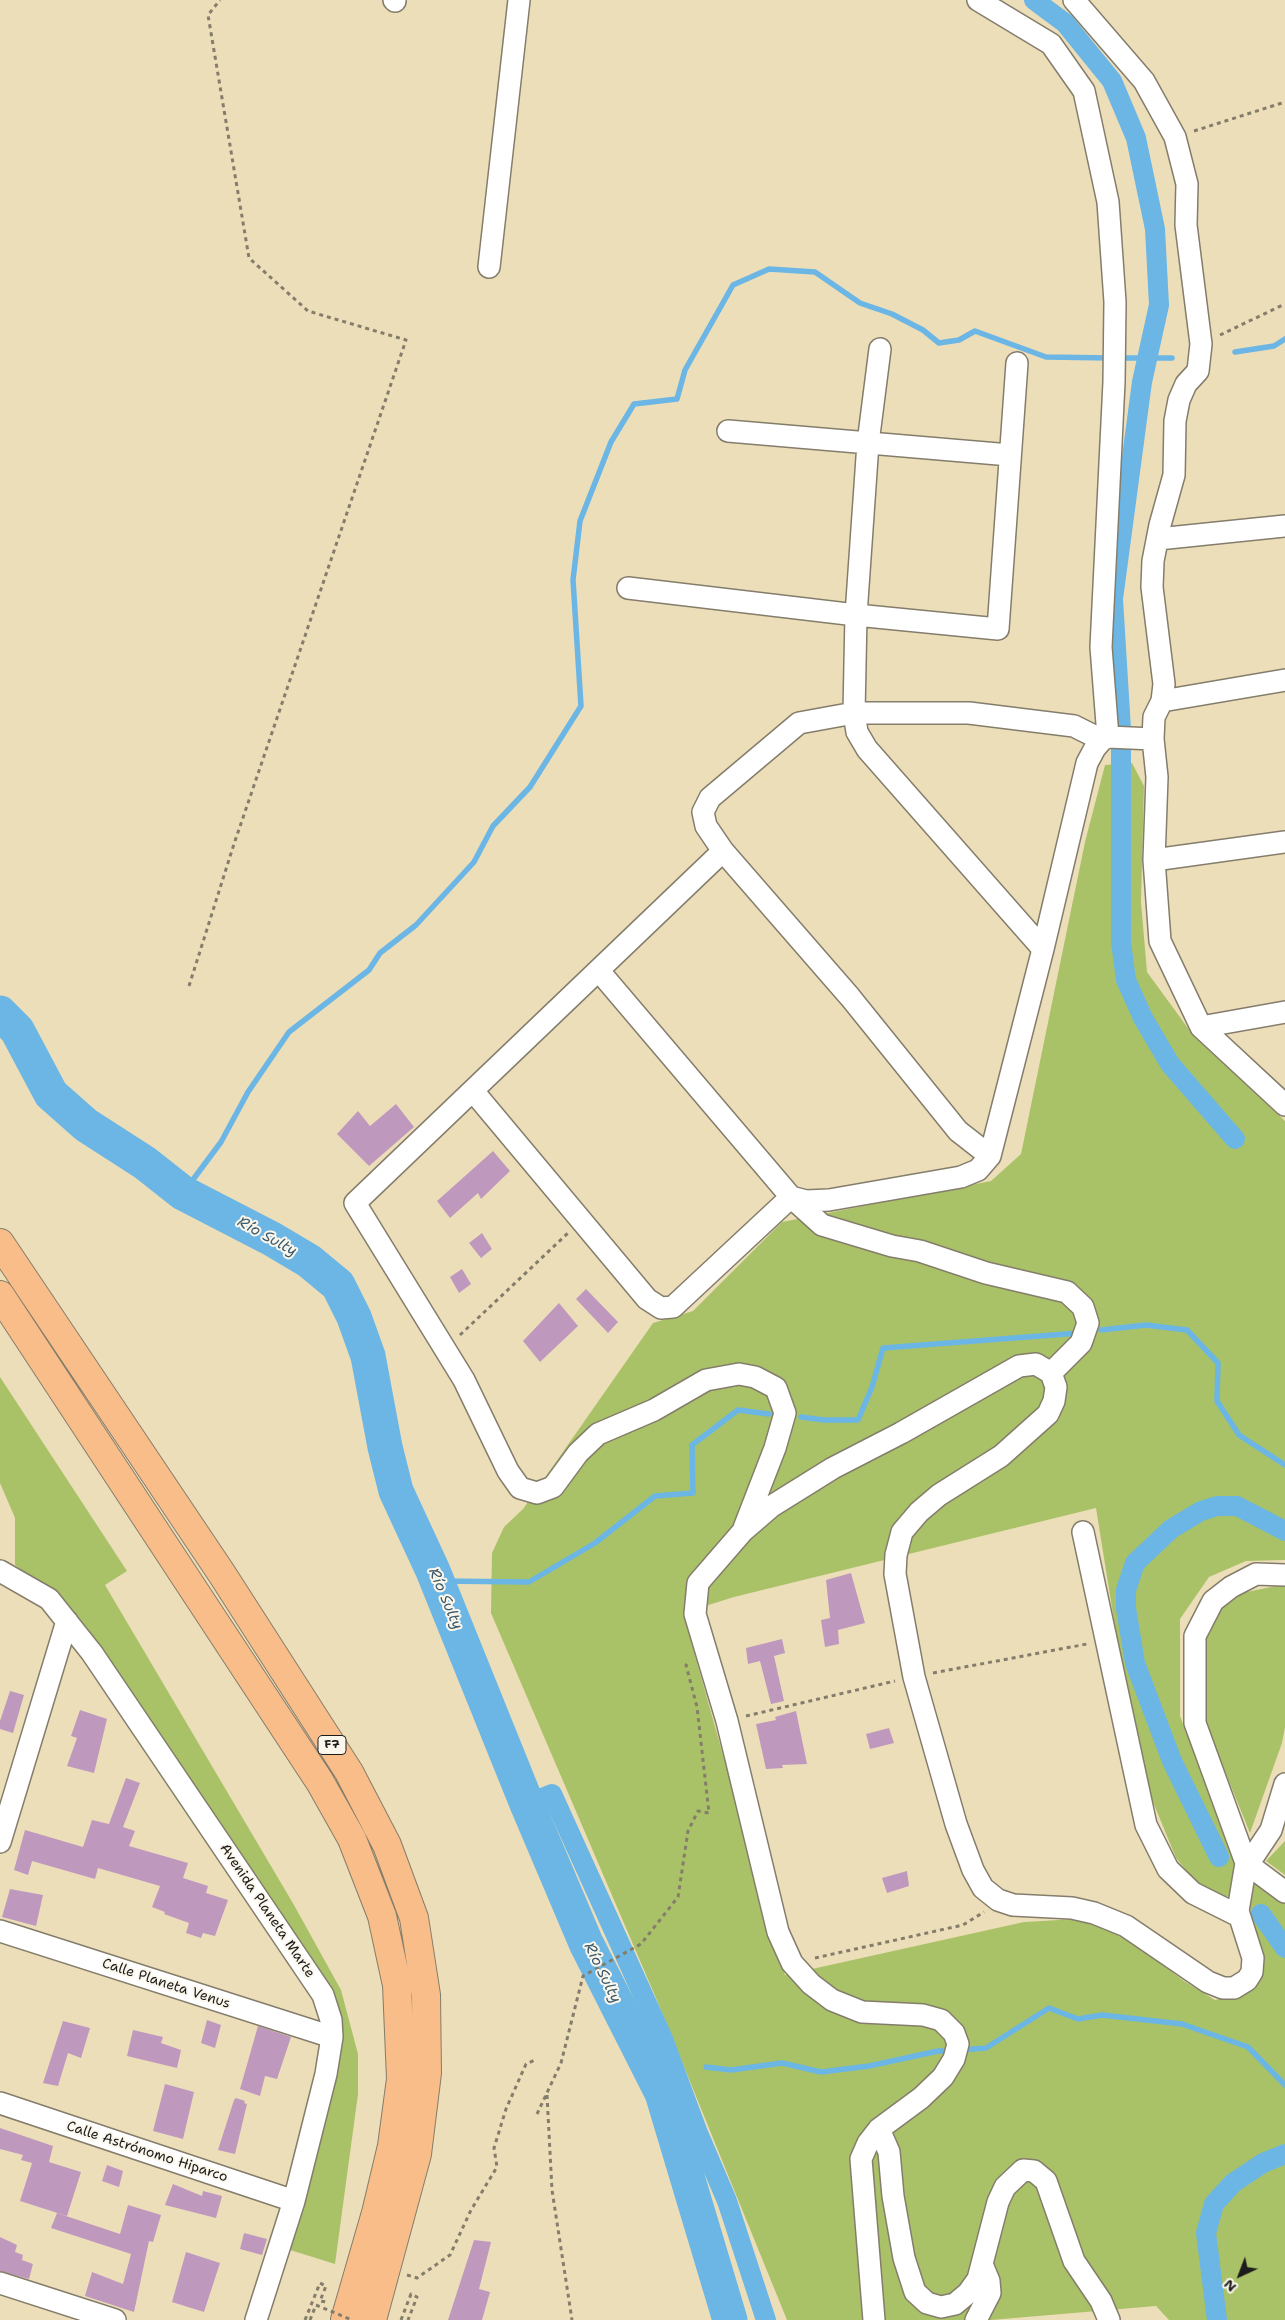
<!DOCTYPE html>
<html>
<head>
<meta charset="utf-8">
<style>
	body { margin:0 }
	#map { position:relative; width:1285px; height:2320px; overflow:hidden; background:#eddeba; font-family:"Shantell Sans",sans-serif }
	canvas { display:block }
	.north { position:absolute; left:1215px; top:2250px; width:50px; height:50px; -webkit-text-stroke:4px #fbf7ec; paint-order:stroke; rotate:223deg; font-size:14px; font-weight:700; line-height:20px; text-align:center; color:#1c1c1c }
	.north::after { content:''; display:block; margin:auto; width:18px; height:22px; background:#1c1c1c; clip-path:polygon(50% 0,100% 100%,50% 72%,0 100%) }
</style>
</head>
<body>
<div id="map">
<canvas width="1285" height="2320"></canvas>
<div class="north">N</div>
</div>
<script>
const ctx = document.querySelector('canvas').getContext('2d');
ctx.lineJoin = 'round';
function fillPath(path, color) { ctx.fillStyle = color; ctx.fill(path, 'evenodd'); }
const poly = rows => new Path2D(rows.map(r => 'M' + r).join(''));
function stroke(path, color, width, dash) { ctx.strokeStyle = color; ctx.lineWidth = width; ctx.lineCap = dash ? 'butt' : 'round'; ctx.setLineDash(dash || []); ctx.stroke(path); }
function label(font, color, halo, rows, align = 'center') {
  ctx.font = font + ' "Shantell Sans",sans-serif'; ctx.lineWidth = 4; ctx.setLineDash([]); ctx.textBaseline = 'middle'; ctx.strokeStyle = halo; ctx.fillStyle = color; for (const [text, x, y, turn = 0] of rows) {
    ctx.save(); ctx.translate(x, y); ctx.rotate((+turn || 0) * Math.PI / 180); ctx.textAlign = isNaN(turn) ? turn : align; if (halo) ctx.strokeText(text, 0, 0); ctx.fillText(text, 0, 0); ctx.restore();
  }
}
const green = poly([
	[1132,763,1144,786,1141,902,1147,972,1193,1035,1285,1121,1285,1560,1246,1561,1209,1577,1180,1619,1180,1716,1235,1857,1232,1897,1207,1895,1176,1858,1151,1797,1117,1639,1096,1508,734,1597,683,1613,785,1975,1024,1922,1077,1919,1113,1928,1184,1981,1215,2000,1240,1994,1264,1971,1251,1920,1249,1880,1285,1901,1285,2320,1169,2320,1156,2306,991,2320,787,2320,656,1998,491,1613,492,1553,504,1527,523,1509,653,1323,693,1311,782,1222,991,1181,1021,1154,1085,842,1105,765],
	[0,1377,127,1571,105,1585,294,1905,341,1990,358,2054,358,2094,335,2264,290,2250,340,2058,342,2030,332,1998,46,1589,15,1565,15,1518,0,1483],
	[1285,1584,1285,1727,1282,1743,1250,1833,1202,1715,1208,1623,1223,1607,1242,1593],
	[1285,1841,1285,1875,1266,1861]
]);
const stream = poly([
	[1235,352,1274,346,1285,339],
	[1119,358,1172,358],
	[183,1193,221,1142,248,1092,289,1032,369,970,380,953,416,925,474,862,493,826,530,787,581,706,573,580,580,521,611,442,634,404,677,399,685,370,733,285,769,269,815,272,860,303,892,314,923,330,939,343,959,340,975,331,1046,357,1110,358],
	[1101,1330,1146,1325,1187,1330,1218,1363,1217,1401,1239,1435,1285,1465],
	[801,1417,824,1420,858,1420,872,1387,883,1348,1079,1333],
	[438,1581,529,1582,595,1543,655,1496,693,1493,692,1445,738,1410,769,1414],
	[960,2050,986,2048,1049,2008,1078,2019,1102,2015,1182,2024,1248,2047,1285,2085],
	[706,2067,731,2070,782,2063,821,2072,869,2066,938,2051,951,2051],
	[654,2078,656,2077]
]);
const canal = poly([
	[1034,0,1065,23,1112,81,1136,138,1155,229,1159,305,1142,382,1113,599,1121,729,1121,942,1126,980,1143,1018,1170,1064,1235,1139],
	[527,1804,552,1794,663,2039,698,2133,727,2201,766,2320],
	[1219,1857,1172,1761,1135,1663,1126,1608,1126,1590,1135,1563,1171,1529,1201,1511,1217,1506,1237,1506,1285,1531],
	[1261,1914,1285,1948],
	[1217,2320,1206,2233,1214,2204,1233,2183,1263,2163,1285,2154]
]);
const river = poly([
	[0,1013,17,1030,51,1094,86,1125,145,1163,183,1193,272,1239,309,1261,338,1285,354,1317,368,1356,385,1447,396,1491,433,1571,527,1804,586,1943,662,2093,730,2320]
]);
const building = poly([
	[396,1104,414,1127,369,1166,337,1134,358,1111,370,1126],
	[493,1151,510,1171,481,1199,478,1193,450,1218,437,1201],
	[482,1233,492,1249,481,1258,469,1243],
	[462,1269,471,1284,459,1293,450,1277],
	[586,1289,618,1322,608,1333,576,1299],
	[559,1303,578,1326,540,1362,523,1341],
	[851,1573,865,1623,838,1630,839,1644,825,1647,821,1620,830,1618,826,1580],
	[782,1639,785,1653,774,1656,784,1701,771,1704,760,1661,748,1664,746,1648],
	[10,1691,24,1695,13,1733,0,1729,0,1721],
	[80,1710,107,1719,94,1773,67,1766,77,1738,71,1736],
	[796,1711,807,1764,782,1765,783,1768,766,1769,756,1724,776,1720,775,1717],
	[889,1728,894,1743,870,1749,866,1734],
	[126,1778,140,1783,123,1827,135,1831,129,1846,188,1863,183,1878,208,1886,206,1893,228,1900,215,1936,203,1933,201,1938,186,1933,189,1923,164,1914,165,1912,152,1907,160,1886,98,1868,95,1879,32,1861,28,1875,14,1870,25,1830,83,1847,92,1820,109,1824],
	[907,1871,909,1886,887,1893,882,1878],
	[10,1889,43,1895,36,1926,2,1917],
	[207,2020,221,2025,215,2048,201,2043],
	[63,2021,90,2028,81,2058,68,2053,58,2086,43,2083],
	[258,2026,291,2037,277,2079,265,2076,260,2096,240,2089],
	[133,2030,163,2037,161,2043,181,2050,177,2068,127,2056],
	[165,2084,194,2092,183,2139,153,2131],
	[236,2098,245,2101,244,2103,247,2104,235,2154,218,2150,234,2100],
	[0,2128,53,2146,49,2162,81,2172,67,2216,20,2201,32,2163,21,2160,23,2155,0,2149],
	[107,2165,123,2171,119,2187,102,2181],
	[173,2184,202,2196,203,2191,222,2196,216,2218,165,2205],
	[128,2205,161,2215,153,2242,149,2241,134,2312,85,2296,92,2272,123,2284,131,2254,51,2228,57,2213,120,2234],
	[244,2233,267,2239,262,2255,240,2249],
	[0,2237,17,2245,15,2252,23,2255,22,2260,33,2264,29,2279,0,2271],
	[474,2240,491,2242,479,2289,490,2292,482,2320,448,2320],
	[186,2252,220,2263,204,2312,172,2302]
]);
const path = poly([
	[1194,131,1285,102],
	[1220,335,1285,304],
	[189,986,234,844,406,340,308,311,249,258,208,15,220,0],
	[460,1335,568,1233],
	[933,1673,1087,1644],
	[746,1716,895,1681],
	[815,1958,963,1925,984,1912],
	[547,2095,552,2190,572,2320],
	[537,2114,561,2063,583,1976,641,1944,678,1897,688,1831,698,1811,709,1813,697,1707,686,1665,688,1662],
	[407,2275,417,2278,450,2255,471,2210,497,2167,494,2148,506,2109,526,2064,535,2060],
	[305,2320,320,2283,326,2286,320,2301,327,2302],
	[310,2320,316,2305],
	[401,2320,411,2294,417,2297,408,2320]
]);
const minor = poly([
	[394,0,395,1],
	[978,0,1051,44,1084,91,1108,202,1115,302,1114,382,1101,647,1108,737],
	[1074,0,1144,81,1175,137,1187,184,1186,225,1201,344,1198,371,1186,384,1179,400,1175,421,1174,475,1160,525,1153,561,1152,587,1164,684,1162,701,1154,717,1153,739,1157,777,1154,860,1160,941,1201,1027,1285,1105],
	[489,267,519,0],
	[880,349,868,443,856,615,854,713,857,732,867,749,1043,949],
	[728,431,1010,455],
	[1158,539,1285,526],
	[628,588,856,615,998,629,1017,363],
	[1162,701,1285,680],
	[723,851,355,1203,464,1380,508,1471,520,1488,537,1493,553,1487,578,1453,598,1434,654,1410,706,1380,739,1374,755,1377,776,1388,785,1413,775,1448,744,1528],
	[1154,860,1285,842],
	[599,971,791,1197,822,1225,892,1246,920,1251,986,1273,1067,1292,1083,1307,1088,1323,1081,1343,1051,1373],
	[1201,1027,1285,1012],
	[473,1091,647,1299,661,1308,673,1307,791,1197],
	[990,1156,958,1131,850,997,723,851,706,826,703,812,710,798,799,723,854,713,969,713,1074,726,1102,740],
	[791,1197,806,1201,829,1200,961,1177,978,1170,990,1156,1043,949,1087,763,1095,748,1102,740,1108,737,1153,739],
	[1083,1532,1146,1825,1168,1869,1193,1893,1239,1916],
	[0,1571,49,1599,92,1653,323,1995,331,2020,332,2037,326,2074,294,2201,256,2320],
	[1285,1575,1256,1574,1231,1587,1213,1601,1195,1636,1195,1723,1246,1863,1285,1892],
	[0,1842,67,1621],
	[0,1931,332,2037],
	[0,2103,294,2201],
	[879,2129,889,2152,893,2196,904,2258,915,2292,927,2303,941,2307,955,2304,968,2293,978,2279,998,2202,1005,2187,1023,2170,1034,2171,1046,2181,1074,2261,1101,2301,1109,2320],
	[0,2283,115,2320],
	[874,2320,861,2159,868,2143,879,2129,921,2098,943,2077,954,2059,958,2044,954,2033,941,2020,923,2015,862,2012,832,2000,811,1984,792,1963,778,1932,727,1721,695,1614,698,1583,743,1531,772,1506,833,1468,901,1433,1019,1366,1036,1364,1051,1373,1056,1387,1054,1401,1048,1414,1001,1456,939,1495,919,1512,902,1532,896,1555,895,1574,914,1677,956,1824,973,1870,983,1888,998,1900,1013,1905,1072,1908,1094,1913,1126,1926,1208,1982,1223,1988,1234,1988,1247,1980,1252,1972,1253,1958,1238,1911,1246,1863,1253,1857,1271,1830,1285,1784],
	[976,2320,990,2293,989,2281,982,2264]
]);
const highway = poly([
	[0,1243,222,1574,349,1772,387,1845,414,1918,426,1995,427,2073,417,2154,372,2320],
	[0,1295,320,1782,352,1839,382,1916,397,1985,401,2079,392,2146,376,2213,345,2320]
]);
const pathBridge = poly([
	[316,2305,352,2320]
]);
const shields = [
	[332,1745,28]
];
const shieldNames = [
	["F7",332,1745]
];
const streetNames = [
	["Avenida Planeta Marte",267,1911,56],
	["Calle Planeta Venus",166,1984,18],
	["Calle Astrónomo Hiparco",147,2152,18]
];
const waterNames = [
	["Río Sulty",267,1237,29],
	["Río Sulty",445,1599,67],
	["Río Sulty",602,1973,64]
];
fillPath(green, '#aac267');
stroke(stream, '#6bb6e4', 5.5);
stroke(canal, '#6bb6e4', 20);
stroke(river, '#6bb6e4', 35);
fillPath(building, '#bf98be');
stroke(minor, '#847d6b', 24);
stroke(highway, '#847d6b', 30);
stroke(path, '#847d6b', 3, [4, 4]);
stroke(minor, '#fff', 21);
stroke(highway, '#f8bd89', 28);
stroke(pathBridge, '#847d6b', 3, [4, 4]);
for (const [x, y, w] of shields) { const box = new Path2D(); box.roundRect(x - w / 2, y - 9.5, w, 19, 4); ctx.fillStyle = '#fbf7ec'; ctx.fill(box); stroke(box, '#1c1c1c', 1); }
label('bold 12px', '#1c1c1c', null, shieldNames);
label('14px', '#1c1c1c', '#fbf7ec', streetNames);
label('italic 15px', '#3c5a6c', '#fbf7ec', waterNames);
</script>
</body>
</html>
